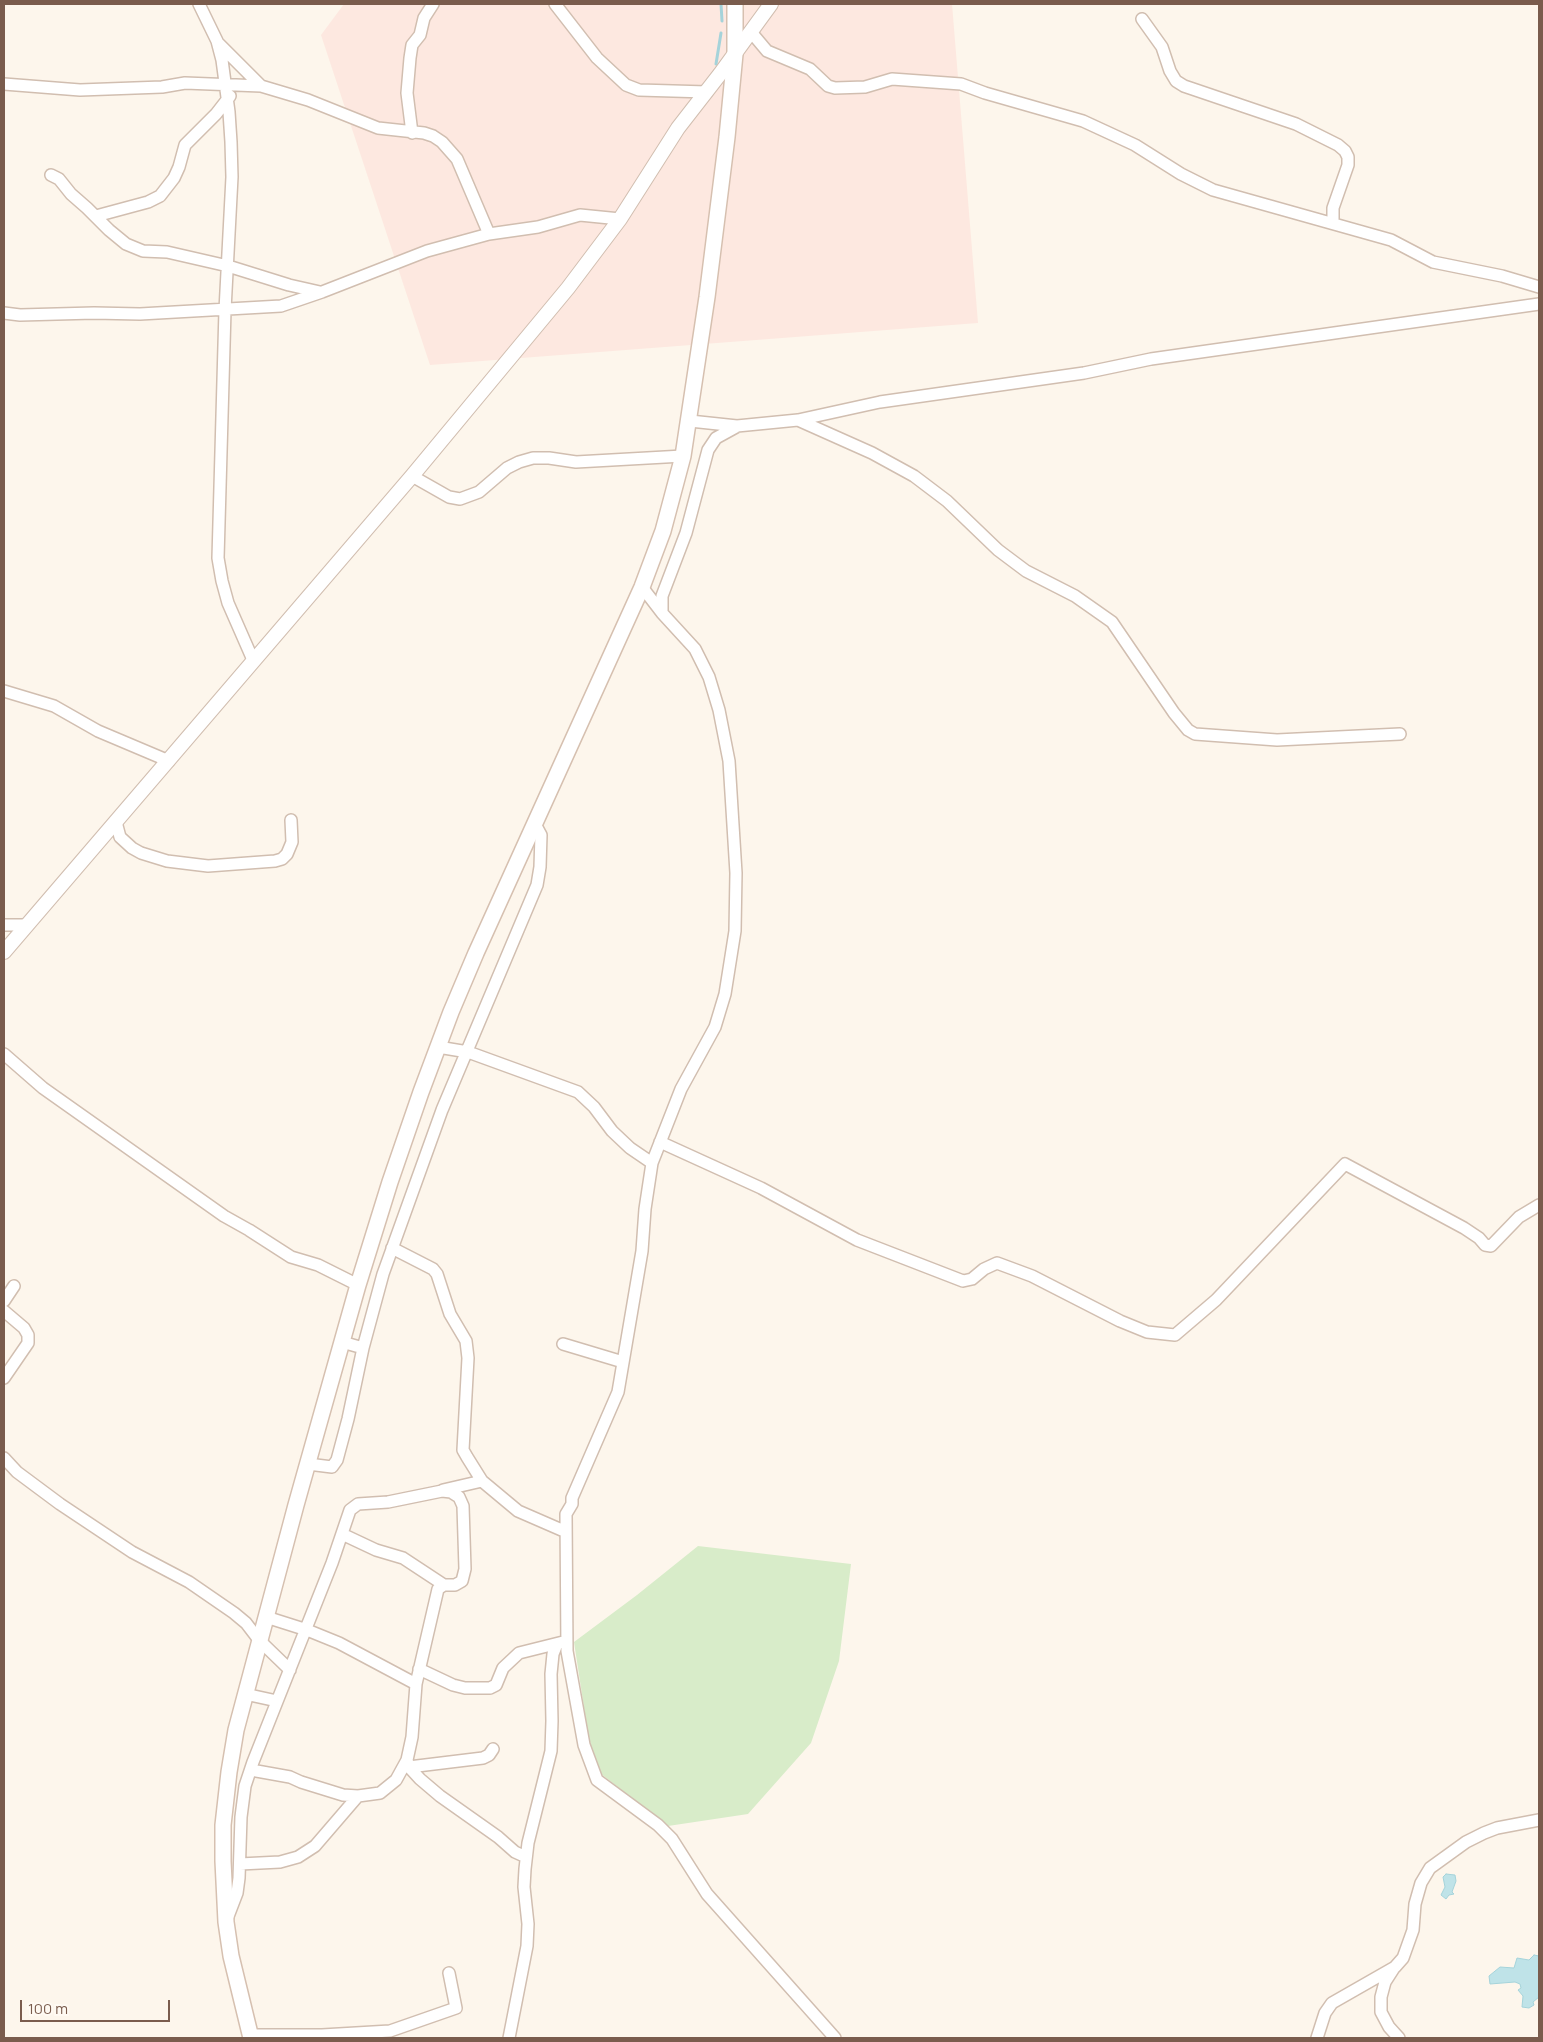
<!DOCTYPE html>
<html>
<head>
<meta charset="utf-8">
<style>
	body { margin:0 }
	#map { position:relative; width:1543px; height:2042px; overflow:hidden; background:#fdf6ec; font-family:Manrope,sans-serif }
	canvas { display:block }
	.frame { position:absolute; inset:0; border:5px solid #7a5c4d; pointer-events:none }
	.scale { position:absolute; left:20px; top:2000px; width:150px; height:22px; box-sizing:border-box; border:2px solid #7a5c4d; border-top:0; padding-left:6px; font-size:15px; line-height:18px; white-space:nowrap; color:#7a5c4d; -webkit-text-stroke:4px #fffaf3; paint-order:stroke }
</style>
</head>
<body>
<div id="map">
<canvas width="1543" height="2042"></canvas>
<div class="frame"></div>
<div class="scale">100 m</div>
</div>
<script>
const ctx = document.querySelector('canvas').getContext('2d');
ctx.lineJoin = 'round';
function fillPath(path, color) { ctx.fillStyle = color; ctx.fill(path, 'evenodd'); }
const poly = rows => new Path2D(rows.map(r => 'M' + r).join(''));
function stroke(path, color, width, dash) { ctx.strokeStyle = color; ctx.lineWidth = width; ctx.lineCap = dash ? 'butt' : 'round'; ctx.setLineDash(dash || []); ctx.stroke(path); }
const commercial = poly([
	[344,4,952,4,978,323,430,365,321,35]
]);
const green = poly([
	[698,1546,851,1564,839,1661,811,1743,748,1814,668,1826,596,1770,587,1727,574,1642,637,1595]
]);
const water = poly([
	[1446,1874,1455,1875,1456,1881,1452,1892,1454,1894,1449,1895,1446,1899,1441,1895,1445,1887,1443,1877,1446,1874],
	[1534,1955,1539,1956,1539,1997,1533,2002,1534,2005,1529,2008,1522,2007,1523,1996,1518,1990,1521,1988,1520,1984,1515,1982,1490,1984,1489,1976,1500,1967,1514,1968,1517,1958,1529,1960,1534,1955]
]);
const stream = poly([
	[721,4,722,21],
	[716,64,721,33]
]);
const minor = poly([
	[199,4,217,41,222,60,229,112,231,142,232,177,225,310,218,558,222,581,228,603,253,660],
	[555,4,597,58,626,85,639,90,707,92],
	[1142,19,1162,47,1170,71,1176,81,1184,86,1296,124,1338,145,1345,151,1348,157,1348,165,1333,208,1333,223],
	[751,32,767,51,810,69,828,86,835,88,865,87,892,79,961,84,985,93,1083,121,1135,145,1181,174,1213,190,1391,240,1433,262,1502,276,1539,287],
	[218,43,261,86,308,100,378,128,424,133,433,136,442,142,457,159,489,234],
	[4,84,80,90,162,87,185,83,261,86],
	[412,133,407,93,410,58,412,45,420,35,424,18,433,4],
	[51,175,59,179,71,194,87,208,109,230,126,244,143,251,167,252,228,266,289,285,320,292],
	[96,216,148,202,160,196,174,178,179,167,185,145,216,114,230,96],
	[4,313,20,315,94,313,140,314,281,306,322,292,427,251,489,234,538,227,580,215,620,219],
	[798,420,872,453,914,476,947,501,998,550,1026,571,1075,596,1112,622,1174,713,1188,730,1195,734,1277,740,1400,734],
	[690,421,737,426,798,420,880,402,1084,373,1151,359,1539,304],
	[412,476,449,497,460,499,479,492,507,468,519,462,533,458,549,458,576,462,683,456],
	[642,587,662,613,695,649,709,677,719,710,729,761,736,873,735,931,725,994,715,1027,681,1089,652,1163,645,1209,642,1251,618,1392,572,1498,572,1504,566,1514,567,1651,584,1745,597,1780,658,1825,672,1839,707,1894,835,2038],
	[662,613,662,596,686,533,708,450,716,438,736,427],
	[4,691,54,706,98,731,169,761],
	[116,822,120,837,132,848,141,853,167,861,208,866,275,861,282,859,287,854,292,842,291,820],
	[4,925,27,925],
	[438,1047,468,1052,578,1092,594,1107,612,1131,630,1148,652,1163],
	[4,1054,43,1088,224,1216,249,1230,291,1257,318,1265,358,1285],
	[660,1142,761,1188,857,1240,963,1281,972,1279,984,1269,997,1263,1032,1276,1120,1321,1147,1332,1175,1335,1216,1300,1345,1164,1464,1228,1479,1238,1485,1245,1491,1246,1519,1217,1539,1205],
	[392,1248,433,1269,437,1274,450,1314,466,1341,468,1358,463,1450,467,1457,482,1481,518,1511,564,1531],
	[4,1301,14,1286],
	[4,1311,24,1328,28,1335,28,1343,4,1378],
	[563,1344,623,1362],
	[363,1348,383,1274,442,1110,537,885,540,867,541,835,534,822],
	[4,1458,17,1472,60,1504,132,1552,189,1582,234,1613,246,1623,259,1640,290,1670],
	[308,1464,332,1467,337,1460,348,1419,363,1348,342,1342],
	[443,1490,482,1481],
	[342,1534,376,1550,403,1558,444,1585],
	[266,1617,307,1630,339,1643,416,1684],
	[419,1669,453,1685,465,1688,490,1688,496,1685,503,1668,519,1653,563,1642],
	[245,1694,277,1701],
	[409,1767,483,1758,489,1755,493,1749],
	[251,1770,290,1777,301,1782,343,1795,358,1796,380,1793,396,1780,407,1760],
	[240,1864,280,1862,298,1857,315,1846,358,1796],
	[227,1919,237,1893,239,1878,241,1817,245,1786,253,1762,332,1563,350,1510,358,1504,388,1502,442,1491,451,1492,459,1497,463,1506,465,1569,462,1581,455,1585,444,1585,438,1589,416,1684,412,1737,407,1760,409,1767,420,1779,440,1796,498,1837,515,1852,526,1857],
	[1394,1968,1385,1982,1381,1997,1381,2012,1389,2027,1399,2038],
	[250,2035,322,2035,390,2031,456,2008,449,1973],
	[509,2038,527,1946,528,1924,524,1887,525,1869,528,1843,551,1751,552,1721,551,1674,553,1654,557,1644],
	[1317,2038,1325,2013,1332,2003,1395,1967,1403,1958,1413,1930,1415,1904,1421,1883,1430,1868,1466,1842,1484,1833,1497,1828,1539,1820]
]);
const tertiary = poly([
	[4,952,412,476,568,288,620,219,678,128,720,74,771,4]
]);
const secondary = poly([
	[251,2038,231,1956,226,1922,223,1861,223,1825,229,1772,236,1730,296,1505,358,1285,390,1182,421,1092,451,1012,476,953,642,587,663,531,683,456,707,297,727,137,735,54,735,4]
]);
fillPath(commercial, '#fde8e0');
fillPath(green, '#d8ecc9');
fillPath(water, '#bfe3e8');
stroke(water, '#a5d3da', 1);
stroke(stream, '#a5d3da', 3);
stroke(minor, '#d1beb0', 14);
stroke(tertiary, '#d1beb0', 16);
stroke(secondary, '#d6c0b0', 18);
stroke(minor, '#fff', 11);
stroke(tertiary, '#fff', 14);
stroke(secondary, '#fff', 15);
</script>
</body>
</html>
